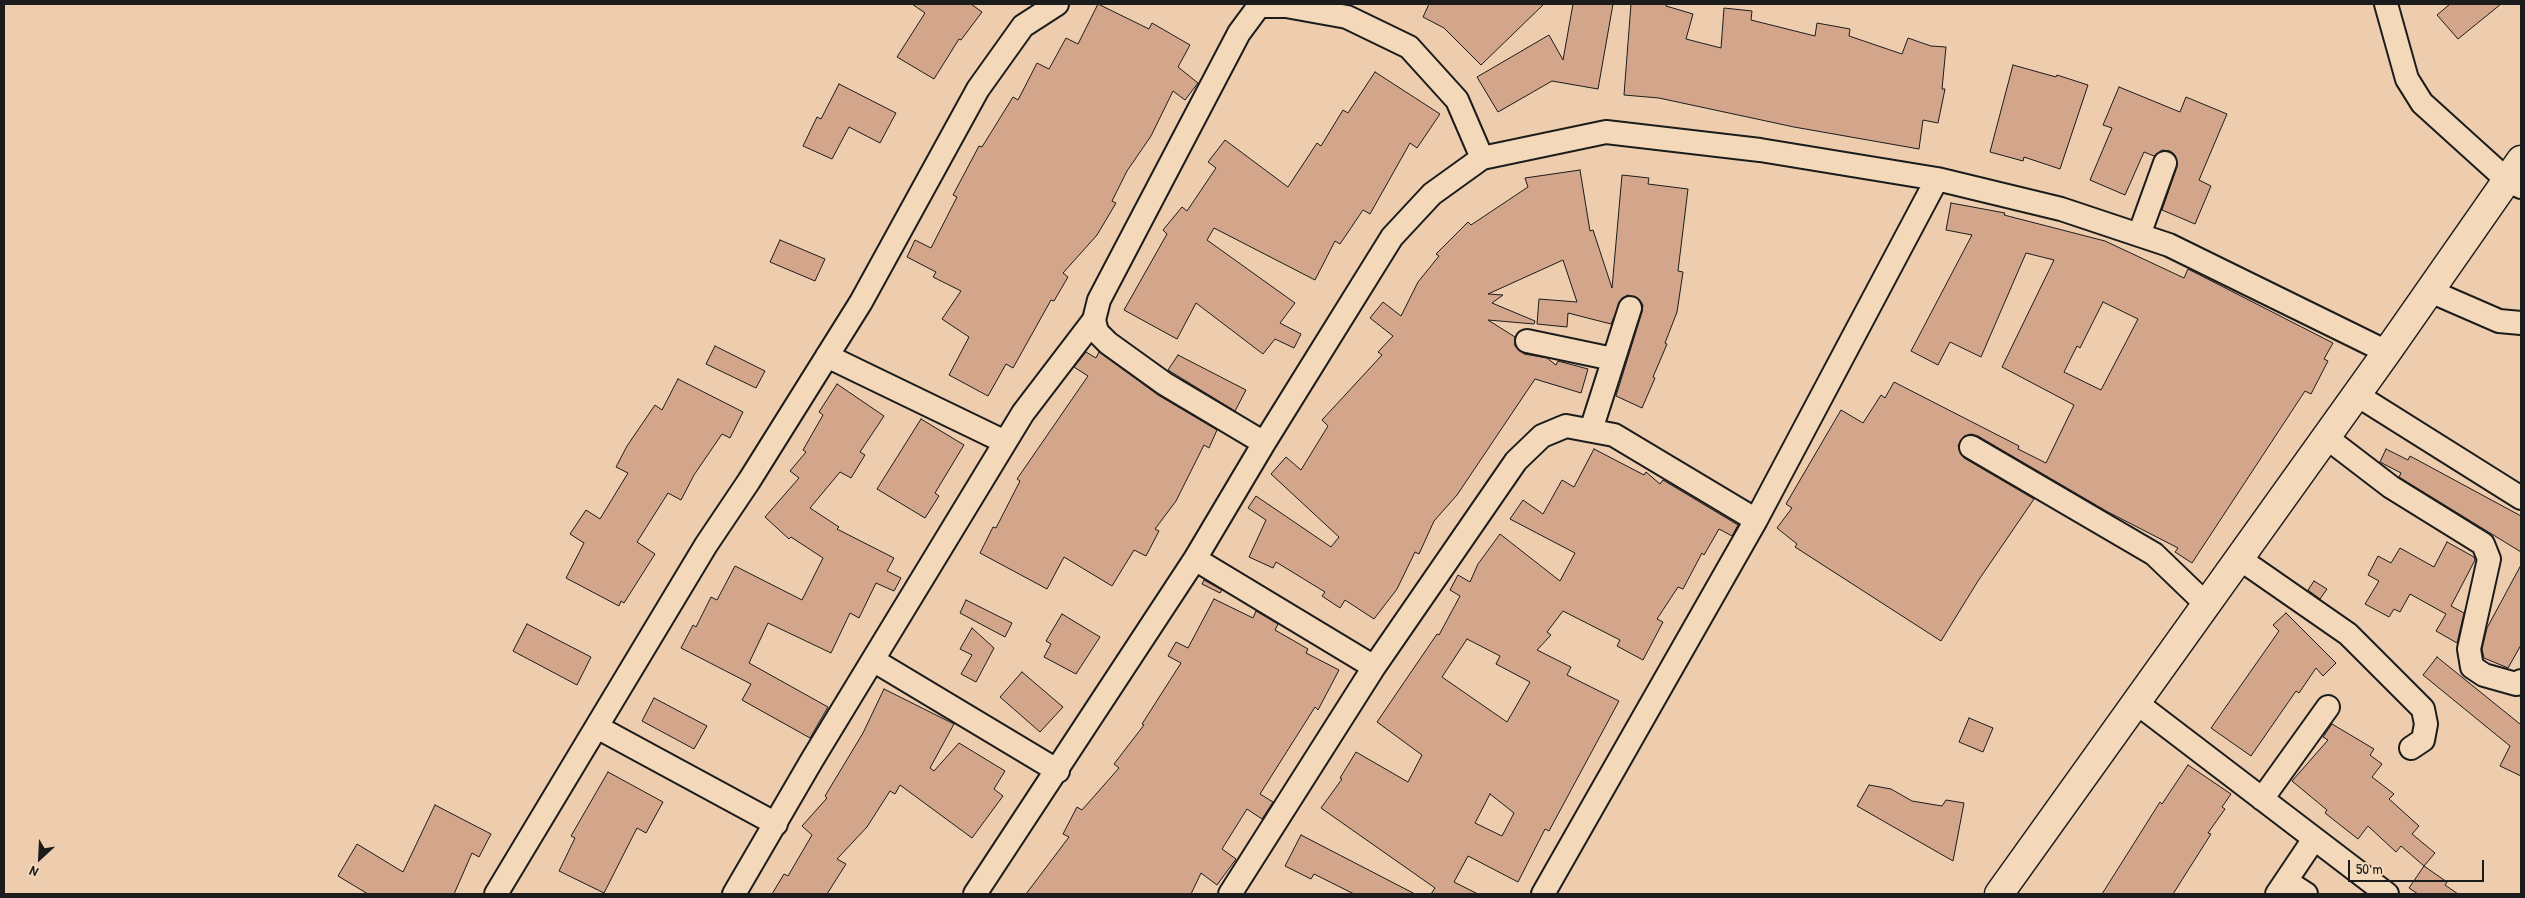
<!DOCTYPE html>
<html>
<head>
<meta charset="utf-8">
<style>
	body { margin:0 }
	#map { position:relative; width:2525px; height:898px; overflow:hidden; background:#eecdaf; font-family:"Patrick Hand",sans-serif }
	canvas { display:block }
	.frame { position:absolute; inset:0; border:5px solid #1c1c1c; pointer-events:none }
	.north { position:absolute; left:15px; top:833px; width:50px; height:50px; -webkit-text-stroke:4px #f3d9ba; paint-order:stroke; rotate:205deg; font-size:14px; font-weight:700; line-height:20px; text-align:center; color:#1c1c1c }
	.north::after { content:''; display:block; margin:auto; width:18px; height:22px; background:#1c1c1c; clip-path:polygon(50% 0,100% 100%,50% 72%,0 100%) }
	.scale { position:absolute; left:2348px; top:860px; width:136px; height:22px; box-sizing:border-box; border:2px solid #1c1c1c; border-top:0; padding-left:6px; font-size:15px; line-height:18px; white-space:nowrap; color:#1c1c1c; -webkit-text-stroke:4px #f3d9ba; paint-order:stroke }
</style>
</head>
<body>
<div id="map">
<canvas width="2525" height="898"></canvas>
<div class="frame"></div>
<div class="north">N</div>
<div class="scale">50 m</div>
</div>
<script>
const ctx = document.querySelector('canvas').getContext('2d');
ctx.lineJoin = 'round';
function fillPath(path, color) { ctx.fillStyle = color; ctx.fill(path, 'evenodd'); }
const poly = rows => new Path2D(rows.map(r => 'M' + r).join(''));
function stroke(path, color, width, dash) { ctx.strokeStyle = color; ctx.lineWidth = width; ctx.lineCap = dash ? 'butt' : 'round'; ctx.setLineDash(dash || []); ctx.stroke(path); }
const building = poly([
	[912,4,971,4,982,12,961,40,959,39,934,79,897,57,925,13,912,4],
	[1098,4,1149,29,1152,23,1190,45,1178,67,1198,83,1185,100,1173,91,1151,136,1127,171,1112,201,1116,203,1097,235,1063,273,1068,277,1054,301,1051,300,1013,368,1006,364,988,396,949,375,969,337,942,319,961,291,933,277,936,272,907,257,915,240,931,248,957,197,953,195,979,146,982,147,1013,97,1018,100,1037,63,1049,69,1066,38,1078,44,1098,4],
	[1429,4,1544,4,1481,65,1444,28,1423,17,1429,4],
	[1573,4,1613,4,1598,89,1552,81,1498,112,1477,77,1549,35,1563,60,1573,4],
	[1631,4,1666,4,1666,6,1693,14,1686,39,1721,48,1724,8,1752,11,1751,20,1815,36,1817,23,1850,29,1849,36,1902,54,1908,38,1931,46,1946,47,1942,89,1945,89,1938,123,1923,120,1919,149,1794,127,1659,98,1624,95,1631,4],
	[2450,4,2501,4,2458,39,2437,15,2450,4],
	[2013,65,2056,77,2057,75,2088,85,2060,169,2024,157,2023,161,1990,152,2013,65],
	[1375,72,1440,114,1417,148,1410,143,1370,214,1363,210,1340,244,1335,241,1315,280,1214,228,1207,240,1295,303,1280,323,1301,334,1294,348,1275,339,1263,354,1196,303,1177,339,1124,310,1167,234,1163,230,1182,207,1187,211,1216,168,1208,162,1225,140,1288,187,1317,143,1321,146,1343,110,1348,113,1375,72],
	[839,84,896,113,880,143,849,127,832,159,803,146,817,117,821,119,839,84],
	[2119,87,2180,112,2186,97,2227,114,2199,180,2211,186,2195,224,2162,210,2177,167,2175,155,2170,151,2162,150,2154,156,2144,152,2125,195,2090,180,2112,128,2103,125,2119,87],
	[1580,170,1590,231,1593,230,1612,288,1622,175,1649,178,1648,184,1688,189,1678,271,1683,272,1677,312,1665,343,1667,344,1653,377,1655,378,1642,408,1616,396,1642,312,1643,305,1639,299,1628,295,1622,298,1611,324,1568,313,1567,327,1537,324,1539,299,1577,302,1563,260,1488,294,1503,295,1492,303,1535,321,1534,324,1488,320,1515,337,1515,346,1524,354,1547,358,1556,365,1558,361,1588,369,1581,393,1535,379,1457,495,1434,521,1419,554,1415,552,1397,589,1374,619,1345,600,1340,608,1322,596,1325,592,1276,562,1273,568,1249,557,1266,520,1248,508,1256,496,1331,547,1339,537,1271,474,1286,457,1301,470,1328,426,1322,420,1382,355,1378,352,1393,336,1370,318,1383,302,1401,316,1418,282,1439,256,1436,254,1468,222,1471,225,1528,187,1525,178,1580,170],
	[1951,203,2005,213,2004,215,2105,241,2184,278,2188,269,2333,343,2324,359,2328,361,2311,394,2305,391,2192,563,2175,552,2178,548,2108,512,1978,436,1971,434,1964,436,1958,446,1964,458,2034,499,1978,581,1941,641,1795,547,1797,544,1777,528,1792,508,1786,504,1841,410,1863,423,1881,395,1885,398,1894,382,2019,446,2018,449,2046,463,2074,405,2002,367,2054,260,2026,253,1981,357,1950,342,1938,365,1911,351,1972,235,1946,230,1951,203],
	[2103,302,2138,319,2101,390,2064,372,2077,346,2080,348,2103,302],
	[780,240,825,259,815,281,770,262,780,240],
	[715,346,765,371,756,388,706,364,715,346],
	[1086,352,1096,358,1099,352,1158,395,1217,430,1209,448,1204,445,1176,501,1155,529,1159,531,1146,556,1134,550,1112,586,1064,557,1047,589,980,553,993,527,996,528,1020,481,1017,479,1088,376,1074,367,1086,352],
	[1178,355,1246,390,1235,411,1168,370,1178,355],
	[678,379,743,412,730,438,722,434,694,475,681,500,668,493,637,542,655,554,624,603,621,601,619,606,566,578,584,543,570,534,586,510,600,519,628,473,616,467,627,446,655,405,662,410,678,379],
	[837,384,884,416,860,452,865,455,851,478,840,472,810,508,839,527,837,529,894,558,887,571,901,578,894,591,876,583,859,618,850,613,831,653,768,623,749,663,828,707,810,738,742,700,751,684,681,648,693,625,696,627,711,597,717,600,735,566,802,600,823,558,791,537,789,539,765,517,799,478,790,471,806,452,803,450,823,415,819,412,837,384],
	[921,419,964,445,935,493,939,496,925,518,877,489,921,419],
	[1594,449,1644,475,1646,472,1660,484,1663,480,1738,525,1732,536,1719,529,1704,555,1702,553,1683,589,1678,587,1657,619,1663,622,1643,660,1617,646,1620,640,1563,611,1547,632,1551,635,1537,650,1571,667,1567,675,1619,701,1549,831,1545,829,1518,882,1468,856,1454,882,1478,894,1431,894,1435,888,1321,808,1342,779,1340,778,1356,752,1408,782,1422,755,1377,722,1437,634,1439,635,1460,596,1450,590,1458,575,1470,582,1478,564,1500,534,1560,581,1575,553,1510,519,1523,500,1543,514,1562,480,1574,487,1594,449],
	[1467,639,1500,656,1496,664,1530,682,1507,722,1442,677,1467,639],
	[1490,794,1514,813,1502,836,1475,823,1490,794],
	[2386,449,2408,460,2410,456,2521,516,2521,552,2399,477,2401,473,2380,462,2386,449],
	[2447,542,2474,557,2475,560,2451,606,2464,613,2457,643,2436,631,2446,614,2410,594,2400,612,2394,609,2389,617,2365,604,2379,581,2368,575,2378,556,2391,563,2400,548,2434,567,2447,542],
	[2521,565,2521,645,2508,668,2484,658,2482,649,2487,628,2521,565],
	[1204,580,1222,590,1220,593,1202,584,1204,580],
	[2314,581,2327,589,2320,599,2308,590,2314,581],
	[1214,599,1253,618,1256,611,1278,624,1275,630,1308,649,1306,653,1339,670,1318,710,1315,707,1260,794,1273,802,1262,819,1247,809,1222,849,1236,859,1217,885,1201,873,1191,894,1026,894,1069,837,1063,834,1077,807,1082,810,1119,768,1114,764,1144,725,1142,724,1181,663,1168,656,1176,642,1188,648,1214,599],
	[966,600,1012,623,1005,637,960,613,966,600],
	[2286,613,2336,663,2323,676,2316,668,2299,693,2296,691,2251,756,2211,728,2279,631,2273,625,2286,613],
	[1062,614,1100,637,1076,674,1044,657,1051,644,1046,641,1062,614],
	[527,624,591,657,577,685,513,651,527,624],
	[972,628,994,648,976,682,961,674,972,655,960,649,972,628],
	[2437,657,2520,724,2521,723,2521,776,2500,766,2510,746,2423,675,2437,657],
	[1022,672,1063,707,1040,732,1000,697,1022,672],
	[884,689,954,724,930,768,934,771,959,743,1005,771,994,789,1003,796,972,838,900,785,895,794,890,791,867,827,837,859,846,864,827,894,772,894,784,874,788,876,812,835,802,826,827,798,825,796,863,733,884,689],
	[654,698,707,726,694,749,642,721,654,698],
	[1969,718,1993,728,1983,752,1959,742,1969,718],
	[2332,724,2374,749,2370,755,2382,764,2372,777,2394,794,2389,799,2419,826,2412,834,2435,853,2424,866,2401,846,2396,852,2368,826,2358,839,2325,813,2327,810,2292,781,2328,740,2323,737,2332,724],
	[2188,765,2231,794,2222,807,2225,809,2208,833,2211,834,2173,894,2102,894,2160,802,2162,804,2188,765],
	[608,772,663,802,646,833,637,828,604,893,559,871,575,838,571,836,608,772],
	[1869,785,1891,789,1912,801,1942,806,1946,800,1964,803,1953,861,1857,806,1869,785],
	[435,805,491,834,479,857,472,853,454,894,368,894,338,876,357,844,403,872,435,805],
	[1301,835,1415,894,1354,894,1314,874,1311,879,1285,866,1301,835],
	[2424,866,2447,882,2445,885,2458,894,2418,894,2409,888,2424,866]
]);
const minor = poly([
	[2386,4,2407,79,2422,103,2507,180,2521,187],
	[2139,235,2165,163],
	[2430,291,2499,321,2521,323],
	[1527,341,1613,359],
	[827,356,1005,442],
	[2357,395,2521,498],
	[1591,430,1630,308],
	[2327,438,2391,487,2483,544,2489,559,2469,649,2472,667,2484,675,2516,684,2521,681],
	[1264,443,1165,384,1108,343,1097,332,1094,320,1099,300,1239,33,1259,6,1286,6,1347,17,1409,47,1457,100,1482,158],
	[1971,447,2154,554,2206,604],
	[1195,559,1374,667],
	[2240,559,2348,634,2423,709,2426,724,2423,740,2411,748],
	[873,660,1058,771],
	[2138,704,2387,894],
	[597,727,776,824],
	[2262,799,2328,707],
	[2286,881,2306,894],
	[496,894,706,545,749,481,861,302,978,89,1023,26,1057,4],
	[734,894,812,760,1023,413,1094,320],
	[975,894,1195,559,1264,443,1392,237,1432,194,1482,158,1606,132,1760,150,1937,179,2061,209,2169,245,2387,352],
	[1230,894,1374,667,1516,461,1542,436,1566,426,1614,435,1756,520],
	[1543,894,1756,520,1937,179],
	[2277,894,2314,839]
]);
const major = poly([
	[1999,894,2387,352,2521,160]
]);
fillPath(building, '#d3a58b');
stroke(building, '#1c1c1c', 1);
stroke(minor, '#1c1c1c', 26);
stroke(major, '#1c1c1c', 31);
stroke(minor, '#f3d9ba', 22);
stroke(major, '#f3d9ba', 28);
</script>
</body>
</html>
